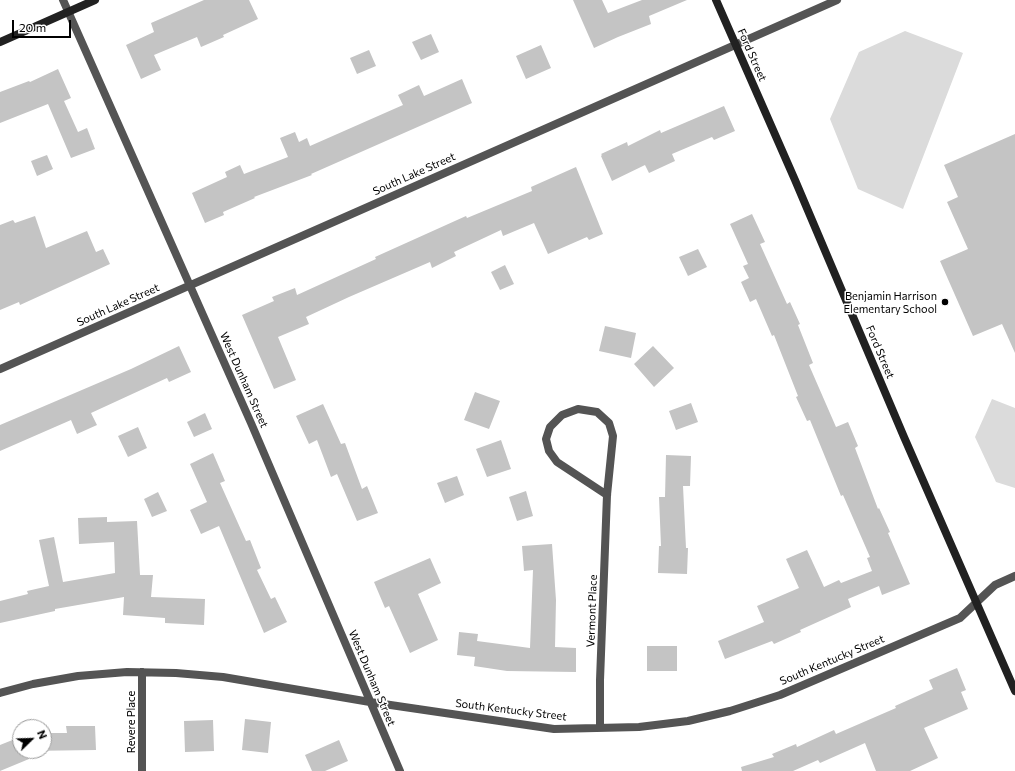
<!DOCTYPE html>
<html>
<head>
<meta charset="utf-8">
<style>
	body { margin:0 }
	#map { position:relative; width:1015px; height:771px; overflow:hidden; background:#fff; font-family:Commissioner,sans-serif }
	canvas { display:block }
	.north { position:absolute; left:12px; top:719px; width:40px; height:40px; box-sizing:border-box; background:#fff; border:1px solid #999; border-radius:50%; rotate:67deg; font-size:11px; font-weight:700; line-height:16px; text-align:center; color:#000 }
	.north::after { content:''; display:block; margin:auto; width:14px; height:18px; background:#000; clip-path:polygon(50% 0,100% 100%,50% 72%,0 100%) }
	.scale { position:absolute; left:12px; top:20px; width:59px; height:18px; box-sizing:border-box; border:2px solid #000; border-top:0; padding-left:5px; font-size:12px; line-height:14px; white-space:nowrap; color:#000; -webkit-text-stroke:3px #fff; paint-order:stroke }
</style>
</head>
<body>
<div id="map">
<canvas width="1015" height="771"></canvas>
<div class="north">N</div>
<div class="scale">20 m</div>
</div>
<script>
const ctx = document.querySelector('canvas').getContext('2d');
ctx.lineJoin = 'round';
function fillPath(path, color) { ctx.fillStyle = color; ctx.fill(path, 'evenodd'); }
const poly = rows => new Path2D(rows.map(r => 'M' + r).join(''));
function stroke(path, color, width, dash) { ctx.strokeStyle = color; ctx.lineWidth = width; ctx.lineCap = dash ? 'butt' : 'round'; ctx.setLineDash(dash || []); ctx.stroke(path); }
function label(font, color, halo, rows, align = 'center') {
  ctx.font = font + ' Commissioner,sans-serif'; ctx.lineWidth = 3; ctx.setLineDash([]); ctx.textBaseline = 'middle'; ctx.strokeStyle = halo; ctx.fillStyle = color; for (const [text, x, y, turn = 0] of rows) {
    ctx.save(); ctx.translate(x, y); ctx.rotate((+turn || 0) * Math.PI / 180); ctx.textAlign = isNaN(turn) ? turn : align; if (halo) ctx.strokeText(text, 0, 0); ctx.fillText(text, 0, 0); ctx.restore();
  }
}
const green = poly([
	[905,31,963,53,903,209,858,189,830,119,859,52],
	[992,399,1015,408,1015,488,996,482,975,437]
]);
const building = poly([
	[204,0,249,0,258,19,223,35,224,37,201,47,197,37,154,55,161,70,141,79,126,45,154,32,151,23],
	[573,0,602,0,608,13,642,0,687,0,649,16,651,24,618,37,594,48],
	[431,34,439,52,421,60,412,42],
	[541,45,551,68,526,79,516,56],
	[369,50,376,66,357,74,350,58],
	[58,69,71,98,64,101,78,132,87,128,95,149,71,158,48,104,0,123,0,92,29,81,30,82],
	[462,79,472,103,311,174,312,175,254,197,255,198,223,212,224,215,205,223,192,193,227,177,225,172,240,165,244,174,288,157,280,138,295,132,299,142,307,138,310,146,403,105,398,95,419,85,424,96],
	[724,106,735,131,714,140,712,137,672,154,675,161,649,173,645,165,612,181,601,156,602,155,601,154,627,142,628,146,660,130,661,133],
	[1015,134,1015,353,1002,324,973,336,940,261,968,249,947,202,958,197,944,165],
	[47,155,53,169,37,176,31,161],
	[576,167,603,234,589,240,587,237,548,254,534,223,503,236,501,230,454,252,456,256,432,268,430,262,349,297,306,317,309,324,278,337,296,380,274,389,242,315,274,301,272,297,295,288,297,295,376,259,375,257,466,216,467,218,532,191,531,187],
	[752,214,765,242,760,244,787,304,790,302,800,324,798,325,813,363,809,365,836,427,848,422,858,446,855,448,878,509,879,508,890,532,888,533,910,584,882,595,879,586,848,599,851,607,800,630,801,632,774,644,772,641,725,659,718,641,764,622,757,606,799,588,786,559,807,550,824,587,839,580,841,583,872,571,867,558,870,557,843,495,841,496,810,420,807,421,796,397,798,396,774,335,772,336,756,299,750,302,741,282,749,278,743,266,748,264,730,224],
	[35,216,46,248,87,231,96,252,103,249,110,264,20,305,19,302,0,310,0,225,13,220,15,223],
	[698,249,707,267,688,276,679,257],
	[505,265,514,284,500,290,491,272],
	[605,326,636,333,631,358,599,351],
	[179,346,191,372,169,382,167,378,91,413,97,425,77,434,71,420,0,451,0,425,131,369],
	[653,346,674,368,654,387,634,364],
	[475,392,500,401,489,429,464,420],
	[691,403,698,422,676,430,669,411],
	[323,404,341,444,345,443,362,489,367,486,378,513,357,521,337,474,331,477,317,440,309,444,296,416],
	[205,413,212,429,194,437,187,422],
	[138,427,147,448,128,457,118,436],
	[501,440,511,469,487,477,476,449],
	[213,453,225,481,220,483,246,541,250,540,261,568,257,570,271,599,275,597,287,622,264,633,219,526,201,534,190,510,207,502,190,464],
	[666,455,691,456,690,486,683,486,686,548,688,548,687,574,658,573,659,546,661,546,659,497,665,497],
	[457,476,464,495,445,503,437,483],
	[526,491,533,516,517,521,509,497],
	[158,492,167,511,152,517,144,499],
	[107,517,107,522,137,521,140,575,153,575,151,597,205,599,204,625,165,623,165,618,123,615,124,597,55,609,55,611,0,623,0,601,28,594,27,591,49,586,39,540,54,537,63,582,115,573,114,542,79,544,78,518],
	[552,544,556,600,555,647,576,648,576,672,507,671,474,666,475,657,457,655,459,632,478,634,477,641,530,648,533,570,524,571,522,546],
	[430,558,441,583,418,594,438,640,410,653,389,606,385,608,374,582],
	[647,646,677,646,677,671,647,671],
	[957,668,966,690,961,692,968,709,924,728,938,758,910,771,876,771,865,743,820,763,818,760,793,771,742,771,741,767,774,757,772,754,796,744,797,747,834,730,836,734,896,708,895,706,933,689,929,680],
	[245,719,271,722,268,753,242,750],
	[213,720,214,751,185,752,184,721],
	[66,726,95,726,96,750,26,751,29,759,0,771,0,745,20,737,20,751,44,751,44,733,67,733],
	[339,740,348,761,325,771,312,771,305,755]
]);
const street = poly([
	[63,0,251,423,400,771],
	[0,369,837,0],
	[142,672,142,771],
	[0,693,33,684,78,676,127,672,176,673,223,677,370,702,554,729,639,727,688,721,730,711,780,695,960,618,995,585,1015,576],
	[600,728,600,680,607,495,613,436,609,423,597,412,578,409,562,415,550,427,546,439,549,451,557,462,607,495]
]);
const secondary = poly([
	[716,0,795,180,904,437,1015,691],
	[0,42,95,0]
]);
const markers = [
	[945,302,4,"#000"]
];
const streetNames = [
	["Ford Street",752,55,66],
	["South Lake Street",414,174,-24],
	["South Lake Street",118,305,-24],
	["Ford Street",880,352,67],
	["West Dunham Street",244,380,66],
	["Vermont Place",592,611,-88],
	["South Kentucky Street",832,660,-23],
	["West Dunham Street",372,678,67],
	["South Kentucky Street",511,710,7],
	["Revere Place",131,722,-90]
];
const poiNames = [
	["Benjamin Harrison",937,296],
	["Elementary School",937,309]
];
fillPath(green, '#dbdbdb');
fillPath(building, '#c4c4c4');
stroke(street, '#545454', 8);
stroke(secondary, '#212121', 8);
for (const [x, y, r, color] of markers) { const dot = new Path2D(); dot.arc(x, y, r, 0, 2 * Math.PI); ctx.fillStyle = color; ctx.fill(dot); stroke(dot, '#fff', 1.5); }
label('11px', '#000', '#fff', streetNames);
label('11px', '#000', '#fff', poiNames, 'right');
</script>
</body>
</html>
